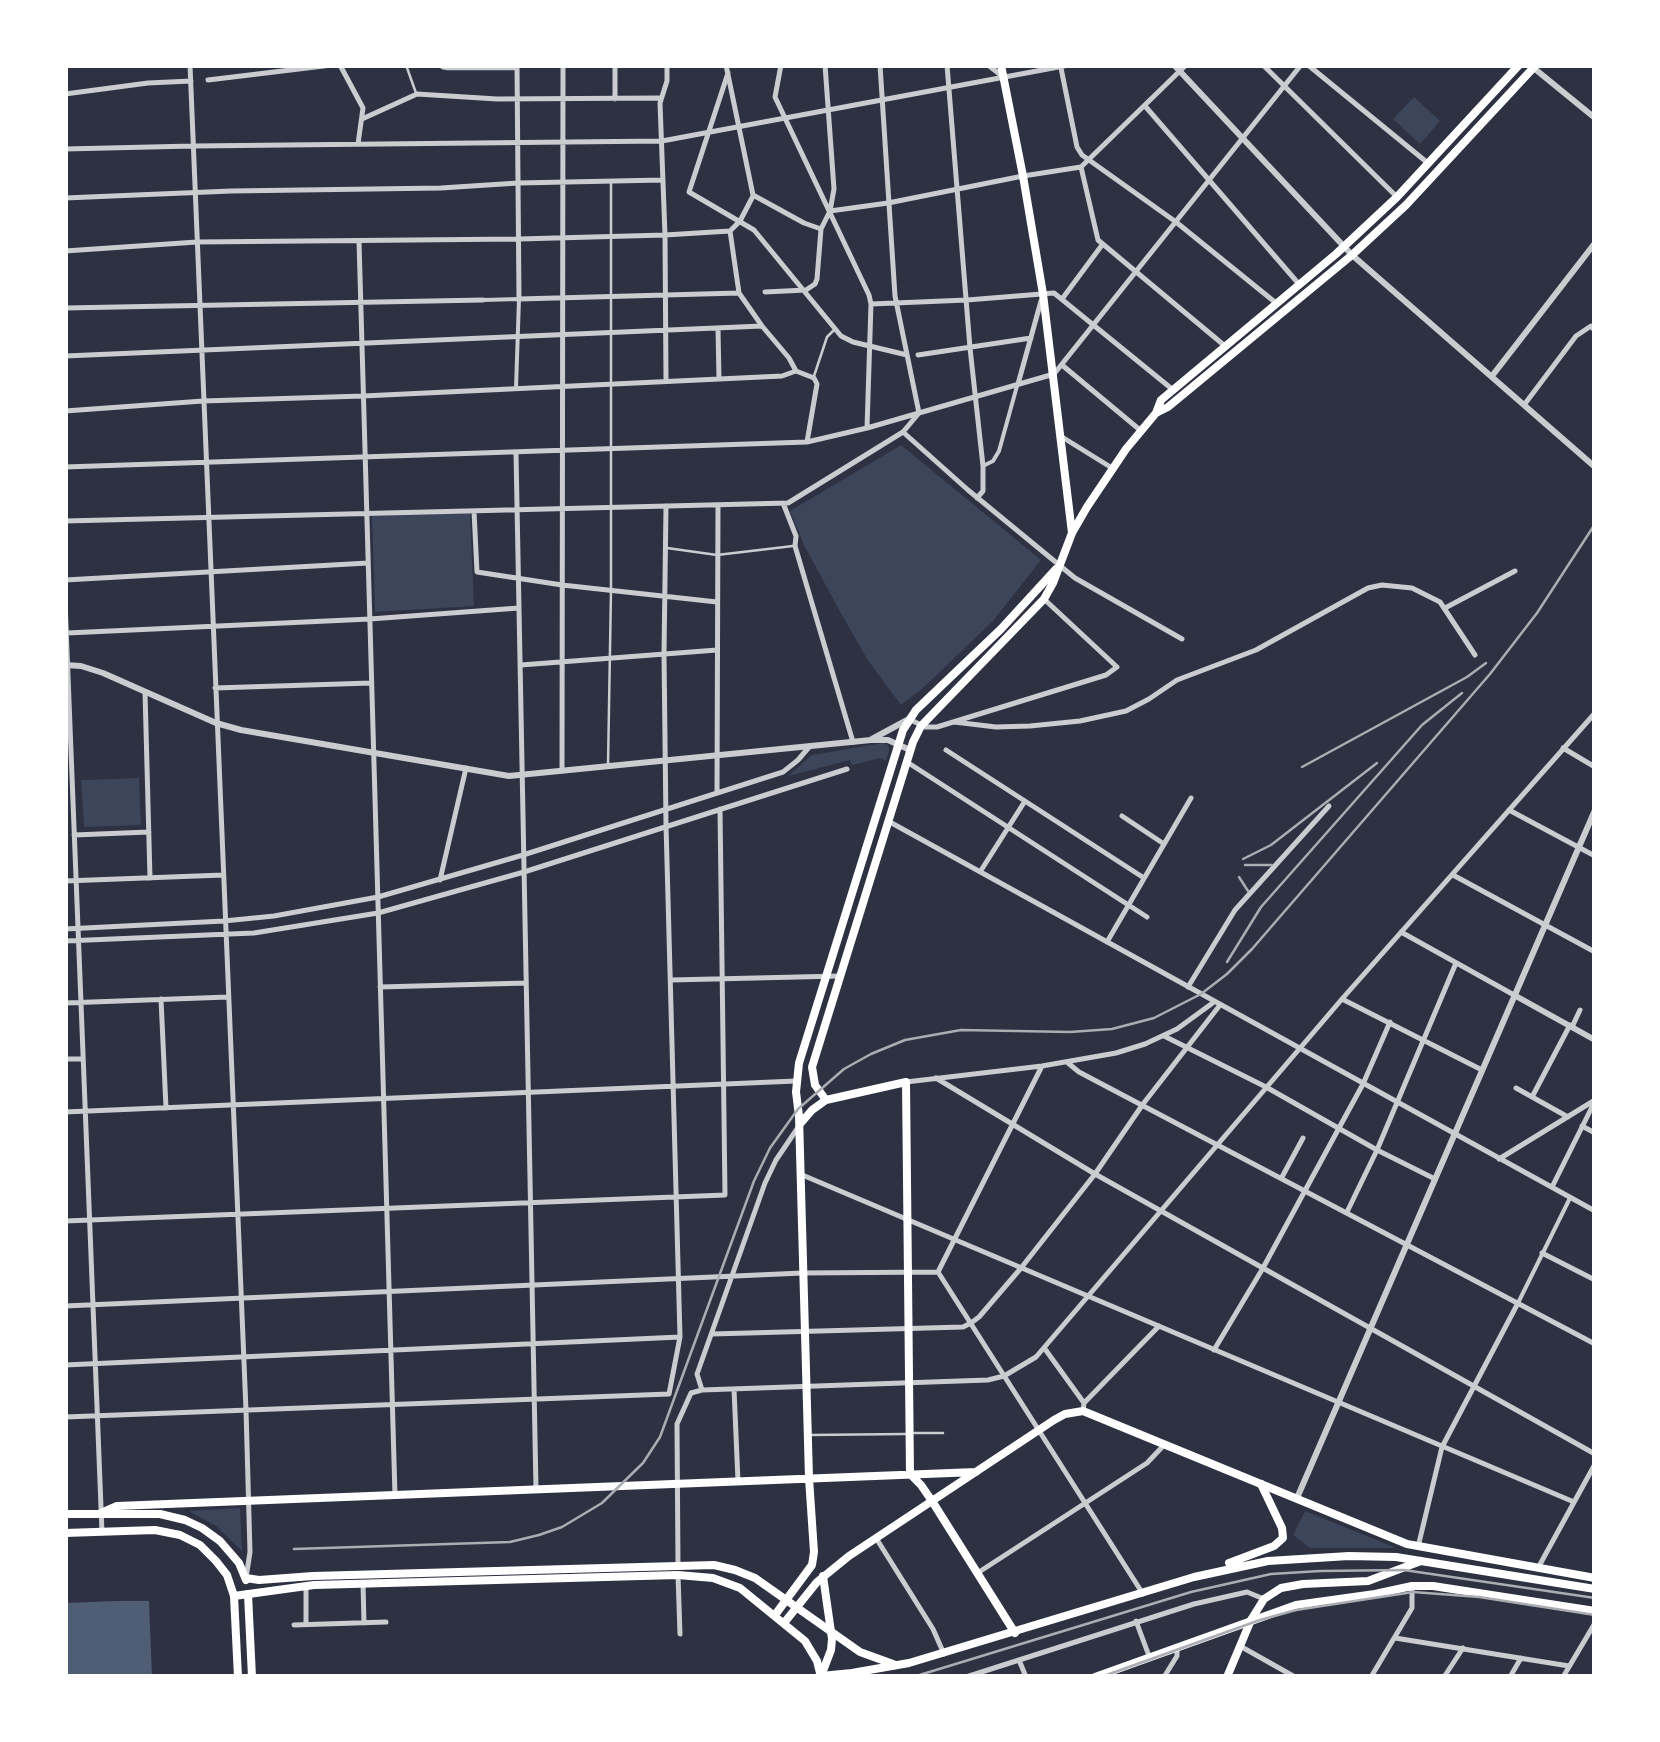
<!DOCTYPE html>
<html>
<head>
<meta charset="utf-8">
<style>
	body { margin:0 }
	#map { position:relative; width:1660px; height:1742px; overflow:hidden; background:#2d3142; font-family:Montserrat,sans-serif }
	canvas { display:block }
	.frame { position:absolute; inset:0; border:68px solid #fff; pointer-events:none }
</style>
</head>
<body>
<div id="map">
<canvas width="1660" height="1742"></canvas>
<div class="frame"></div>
</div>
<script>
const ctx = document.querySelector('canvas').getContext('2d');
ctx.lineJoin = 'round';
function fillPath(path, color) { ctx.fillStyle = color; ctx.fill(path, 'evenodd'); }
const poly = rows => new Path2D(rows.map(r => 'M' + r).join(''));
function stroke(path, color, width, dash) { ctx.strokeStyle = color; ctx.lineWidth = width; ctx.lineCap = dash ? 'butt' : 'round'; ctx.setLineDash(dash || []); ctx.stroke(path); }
const green = poly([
	[1414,97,1440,121,1420,144,1393,119],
	[901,445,1041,560,993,621,922,689,901,705,867,659,838,608,804,545,790,511],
	[470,513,474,606,375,612,372,516],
	[883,743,888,745,889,751,886,761,880,758,852,765,850,760,788,776,812,755],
	[139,778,141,825,84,827,81,780],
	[240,1508,242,1551,216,1526,189,1511],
	[1305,1511,1394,1547,1394,1548,1310,1548,1293,1535]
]);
const water = poly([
	[115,1601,149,1601,152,1677,65,1677,65,1603]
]);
const service = poly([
	[406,65,416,93],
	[441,65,442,68,447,69,517,69],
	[814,376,827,337,835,329],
	[667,548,717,555,793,546],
	[608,765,611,591,611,183],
	[914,1433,943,1433],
	[809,1435,906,1434]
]);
const pedestrian = poly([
	[483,300,519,299,516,388],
	[983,466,993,461,999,451,1017,386],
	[1518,1303,1570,1198]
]);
const minor = poly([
	[190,65,246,1410,250,1552,246,1578],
	[340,65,363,108,358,144],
	[517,65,519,299,739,293],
	[615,65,615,99],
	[726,65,753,195],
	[781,65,775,97,869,295,871,304,867,428],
	[947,65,970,348,983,466,983,491,977,498],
	[988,65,1002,76],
	[1263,65,1396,196],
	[1308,65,1429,164],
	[1061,68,1077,147,1082,155,1176,222,1276,303],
	[728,73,689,192,754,230,841,336,853,342,907,355],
	[208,80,332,65],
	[65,94,148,83,191,81],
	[1145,106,1298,283],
	[362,119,417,94,497,99,659,98],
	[65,149,193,146,662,141,1069,65],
	[1081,167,1098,240,1225,346],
	[753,195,804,223,821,229],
	[65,198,231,191,441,188,518,183,663,180],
	[830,211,888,203,1023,176,1081,167,1186,65],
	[730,231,739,293,762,326,789,358,796,371],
	[730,231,740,221,753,196],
	[359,241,395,1495],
	[65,251,197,242,519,239,665,235,730,231],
	[806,290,815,284,817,279,821,229,830,211,834,189,825,65],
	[765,292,806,290],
	[1062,299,1102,245],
	[871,304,967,300,1054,293,1172,389],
	[65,308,483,300],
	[718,328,719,379],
	[918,355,1031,338],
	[65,356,762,326],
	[1062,365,1140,430],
	[666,380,665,235,660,103,667,81,667,65],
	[1018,384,1041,301],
	[1524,405,1576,336,1591,326,1595,331],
	[65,411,203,401,363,396,782,376,796,371,814,378,817,384,807,442],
	[903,432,968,490,1075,578,1182,639],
	[1062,437,1112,468],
	[516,453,536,1489],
	[65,467,807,442,867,428,1054,374,1301,65],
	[783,503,796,536,795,546,853,742],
	[474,511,477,572,562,585,717,602],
	[65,521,788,503,903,432,919,413,895,296,880,65],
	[65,580,368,563],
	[65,600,102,1532],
	[1445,608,1515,571],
	[67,633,370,619,519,608],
	[521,665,717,650],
	[215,688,371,683],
	[145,692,150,878],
	[909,719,925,727,937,727,1106,675,1117,667,1044,599],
	[954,722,996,727,1030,726,1080,721,1126,711,1149,699,1177,680,1256,650,1368,588,1382,585,1412,588,1440,602,1475,655],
	[1563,748,1595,767],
	[946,750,1144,878],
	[907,762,1147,917],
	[562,771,563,65],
	[717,792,718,505],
	[1509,810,1595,856],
	[1122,816,1164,844],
	[888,821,1595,1211],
	[74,835,149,832],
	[980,872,1025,801],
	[1453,875,1595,952],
	[440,880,466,768],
	[65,881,223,875],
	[65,929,224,921,274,916,378,897,523,855,783,772,798,760,810,746],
	[1401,932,1514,995],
	[65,941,254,933,378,913,524,872,847,769],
	[1107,942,1191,798],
	[671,980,840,976],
	[380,987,526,983],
	[1188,987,1235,910,1329,806],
	[161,999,166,1108],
	[1342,999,1482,1070],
	[65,1003,228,997],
	[1572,1027,1580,1010],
	[1164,1036,1266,1087,1377,1150,1435,1179],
	[65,1059,82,1059],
	[1068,1063,1079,1072,1595,1344],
	[936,1078,1095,1174,1595,1454],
	[906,1082,1042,1066,1116,1053,1145,1044,1177,1029,1214,1002],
	[1516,1088,1568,1117],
	[1532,1097,1570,1025],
	[65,1112,796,1081],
	[1582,1126,1595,1133],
	[1499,1159,1595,1100],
	[800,1174,1574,1502],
	[1282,1177,1303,1138],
	[1552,1187,1594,1103],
	[1347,1212,1377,1150,1456,963],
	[65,1221,725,1195,720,809],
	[1542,1253,1595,1280],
	[938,1272,1143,1594],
	[938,1272,1042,1066],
	[65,1306,802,1273,938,1272],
	[712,1334,963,1327,971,1323,979,1317,1021,1268,1095,1174,1143,1104,1220,1005],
	[1045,1349,1084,1403],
	[1214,1350,1263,1268,1339,1128,1363,1084,1390,1022],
	[65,1365,680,1337],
	[734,1389,738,1481],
	[702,1390,697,1374,765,1183,776,1160,799,1126],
	[1083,1411,1084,1403,1159,1326],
	[65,1417,669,1394,680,1337,666,825,664,654,666,506],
	[876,1538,933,1629,944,1654],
	[1418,1547,1442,1447,1518,1303],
	[678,1565,677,1424,691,1393,702,1390,988,1380,1004,1376,1036,1357,1342,999,1595,713],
	[1538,1568,1595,1464],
	[979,1572,1147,1463,1165,1444],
	[678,1575,680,1634],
	[363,1583,364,1623],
	[306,1587,306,1624],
	[1136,1621,1149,1656],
	[294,1625,386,1622],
	[1395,1638,1569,1666],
	[1240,1646,1295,1677],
	[1019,1660,1026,1677],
	[966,1677,1194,1604,1247,1592,1264,1599],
	[1164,1677,1177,1656,1177,1649],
	[1371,1677,1412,1608,1412,1586],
	[1444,1677,1463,1648],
	[1510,1677,1521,1658],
	[1563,1677,1595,1623]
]);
const tertiary = poly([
	[1174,65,1352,255,1595,467],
	[1530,65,1595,118],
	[1492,376,1595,243],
	[65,665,81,666,103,673,216,723,241,730,509,776,871,740,888,740,910,750],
	[872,739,909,719],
	[1514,995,1595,1040],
	[1297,1498,1595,810]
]);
const secondary = poly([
	[1001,65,1023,176,1043,294,1072,533],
	[1156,413,1168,407,1352,255,1406,205,1536,65],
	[826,1100,815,1085,812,1067,913,742,921,726,1044,599,1053,583,1072,533,1087,507,1126,449,1156,413,1161,400,1336,254,1397,197,1519,65],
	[800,1124,812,1110,826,1100,906,1082,910,1474],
	[910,1474,921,1485,932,1501,1015,1633],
	[101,1513,117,1506,976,1472],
	[248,1594,252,1677],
	[234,1596,238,1677],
	[775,1615,812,1565,814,1552,809,1478,799,1116,796,1092,799,1063,903,730,916,710,1001,629,1056,569],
	[784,1623,817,1582,849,1556,1054,1420,1065,1414,1083,1411,1407,1544,1595,1578],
	[821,1676,831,1650,832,1639,823,1576],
	[1227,1677,1251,1620]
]);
const primary = poly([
	[65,1514,160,1514,185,1520,202,1528,220,1541,239,1563,246,1580],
	[65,1533,155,1530,180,1535,200,1545,216,1561,227,1575,234,1596,314,1585,678,1575,713,1578,740,1588,805,1641,817,1661,821,1677],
	[1229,1563,1274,1546,1283,1538,1282,1528,1261,1484],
	[246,1578,259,1580,313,1576,714,1565,735,1570,755,1578,860,1652,893,1664],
	[1251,1620,1264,1599,1281,1588,1303,1584,1368,1581,1421,1561],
	[821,1676,852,1673,909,1663,1194,1577,1268,1561,1349,1556,1396,1557,1595,1589],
	[1095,1677,1296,1605,1375,1594,1412,1586,1433,1586,1595,1611]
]);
const tram = poly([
	[1101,1677,1260,1620,1296,1610,1413,1592,1479,1597,1595,1615]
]);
const rail = poly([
	[1302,767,1467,677,1486,663],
	[1243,859,1271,845,1377,763],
	[1245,865,1272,865],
	[1239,877,1248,891],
	[1227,962,1261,907,1422,725,1462,693],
	[294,1549,510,1542,539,1535,562,1527,602,1503,643,1463,660,1437,754,1181,770,1148,798,1109,844,1069,871,1054,905,1040,961,1030,1070,1032,1112,1029,1154,1018,1201,994,1227,974,1252,949,1490,674,1537,613,1595,524],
	[913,1677,1191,1592,1271,1574,1320,1571,1404,1570,1595,1598]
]);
fillPath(green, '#3c4559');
fillPath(water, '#4f5d75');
stroke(service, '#caccd0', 2.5);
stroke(pedestrian, '#caccd0', 4);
stroke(minor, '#caccd0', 5);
stroke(tertiary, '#caccd0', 6);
stroke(secondary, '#fff', 8);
stroke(primary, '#fff', 8);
stroke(tram, '#abadb3', 2.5);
stroke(rail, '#abadb3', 2.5);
</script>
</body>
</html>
